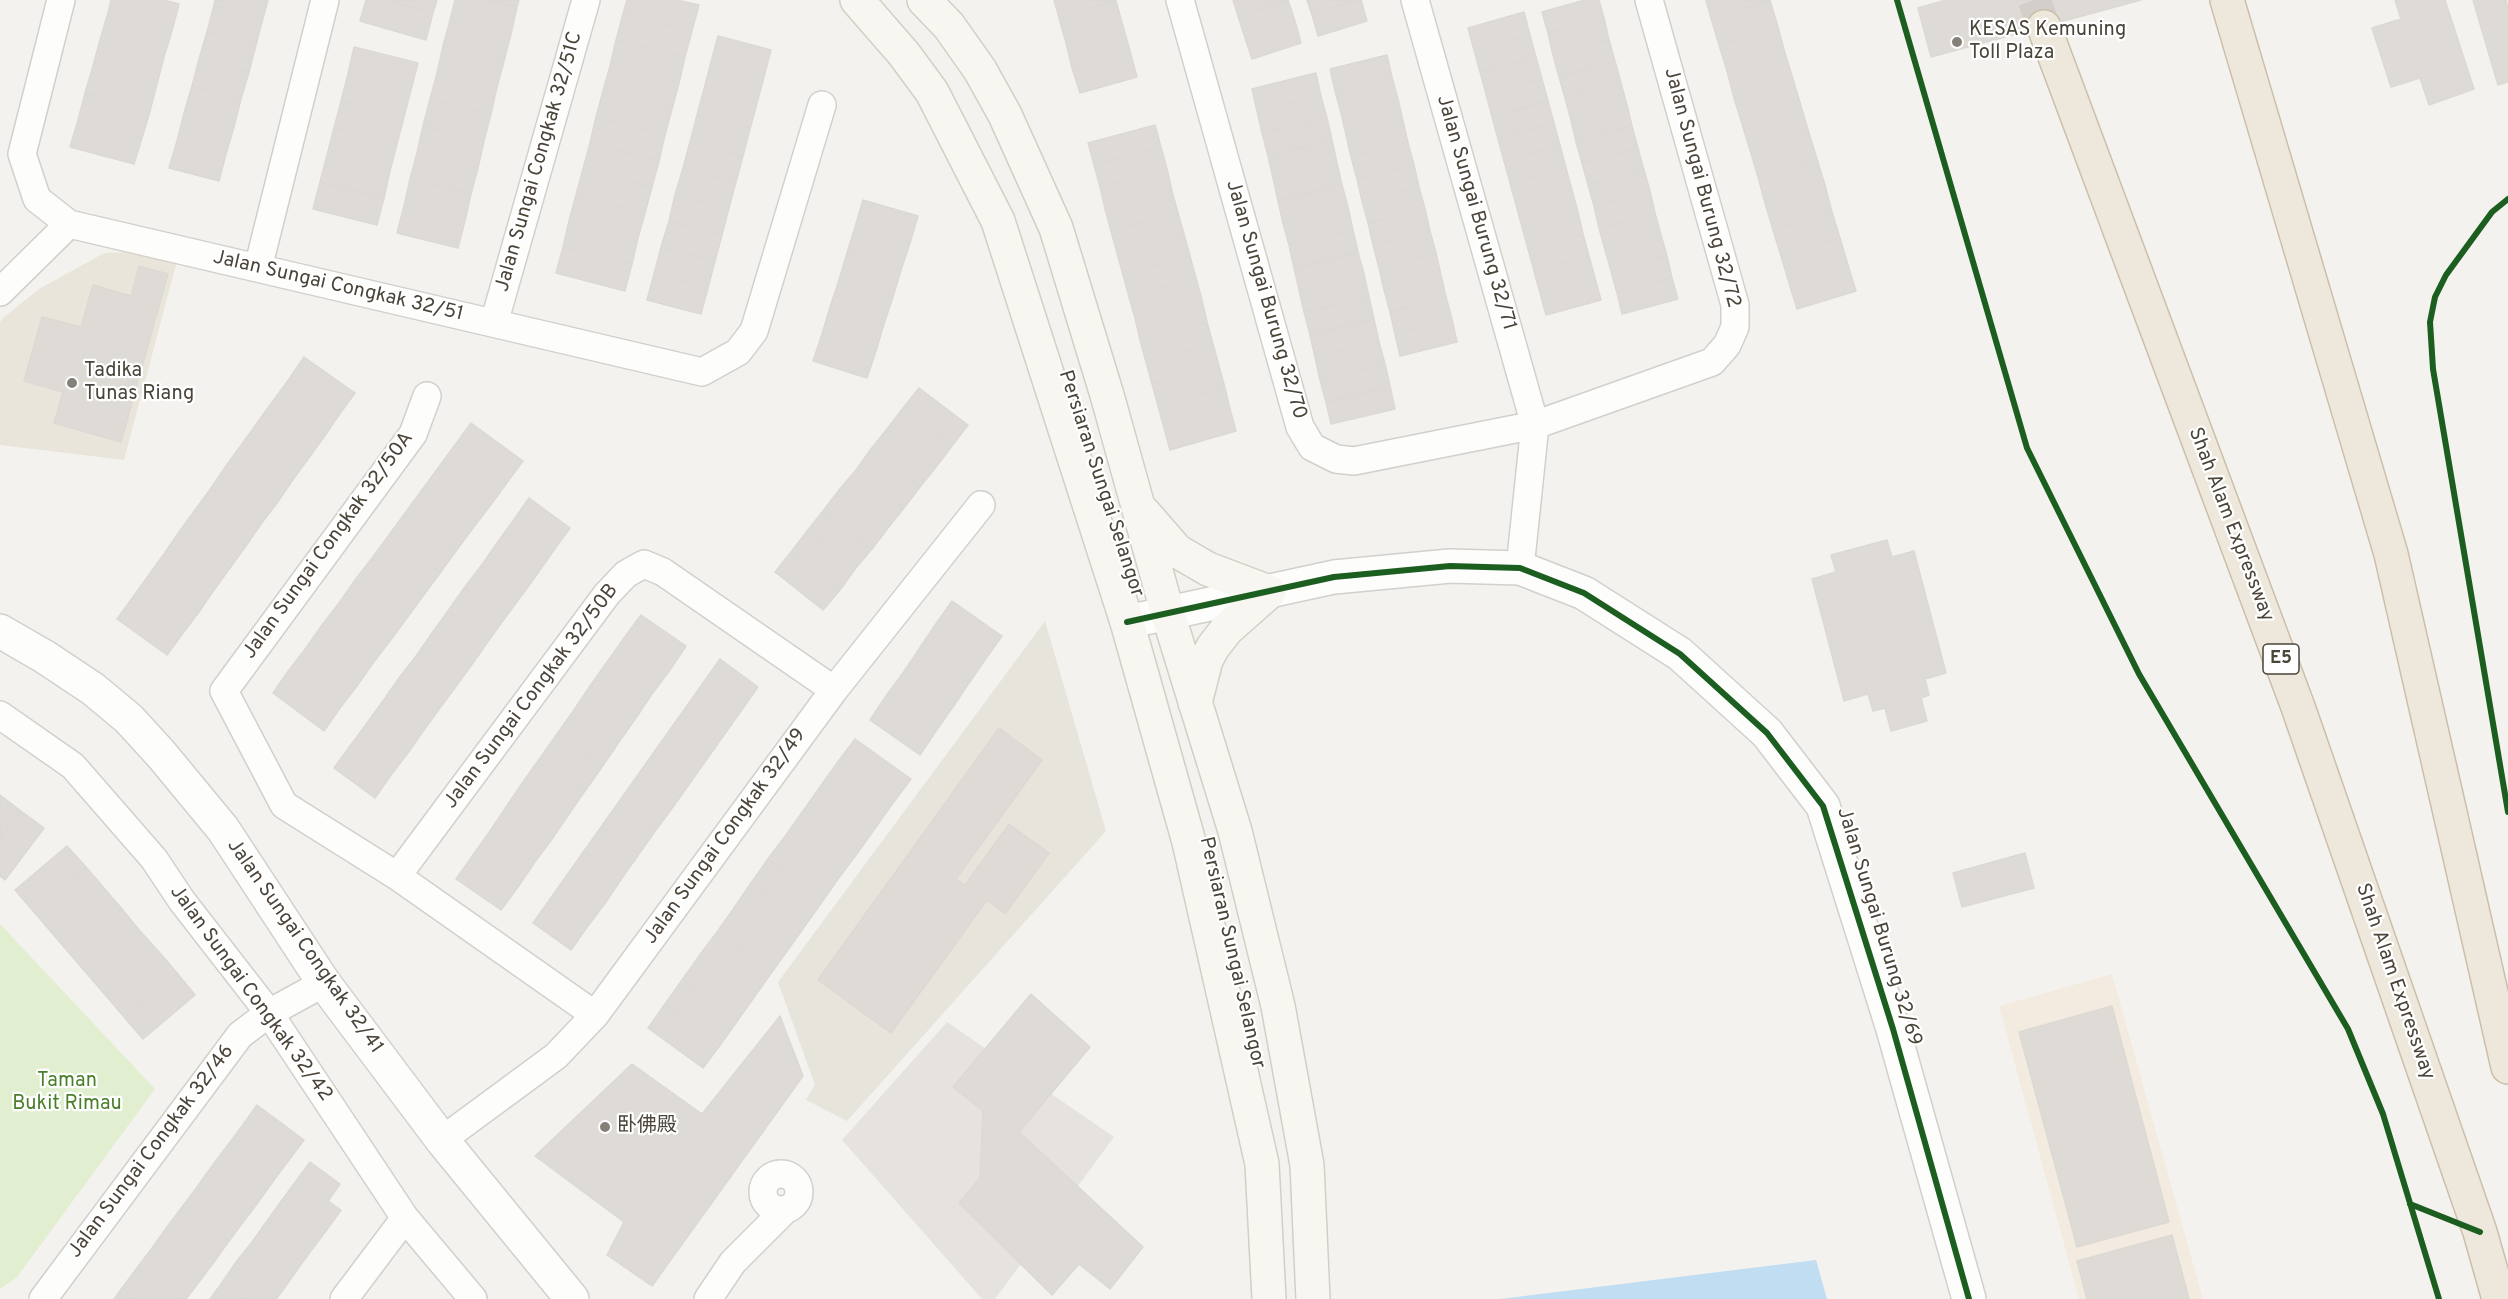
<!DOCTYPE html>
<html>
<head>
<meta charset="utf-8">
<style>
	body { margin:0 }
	canvas { display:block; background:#f4f2ee }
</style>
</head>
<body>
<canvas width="2508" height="1299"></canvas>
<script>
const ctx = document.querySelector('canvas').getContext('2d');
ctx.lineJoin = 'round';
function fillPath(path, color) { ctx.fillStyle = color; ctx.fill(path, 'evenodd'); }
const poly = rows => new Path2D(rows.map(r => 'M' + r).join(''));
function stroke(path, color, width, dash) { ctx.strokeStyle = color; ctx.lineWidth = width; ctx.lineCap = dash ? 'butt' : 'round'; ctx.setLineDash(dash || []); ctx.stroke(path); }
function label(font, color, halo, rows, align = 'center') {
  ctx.font = font + ' Overpass,"Noto Sans SC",sans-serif'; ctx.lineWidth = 4.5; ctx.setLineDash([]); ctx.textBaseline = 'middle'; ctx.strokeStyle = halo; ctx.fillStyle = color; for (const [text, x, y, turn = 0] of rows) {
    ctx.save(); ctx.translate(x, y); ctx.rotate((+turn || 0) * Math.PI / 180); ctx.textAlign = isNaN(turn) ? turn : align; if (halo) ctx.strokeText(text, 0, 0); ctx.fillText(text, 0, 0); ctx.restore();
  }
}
const residential = poly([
	[1045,621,1106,831,847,1121,806,1100,815,1085,778,982]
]);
const commercial = poly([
	[2112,974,2203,1299,2079,1299,1999,1006]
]);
const education = poly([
	[180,250,124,460,0,445,0,322,3,318,39,289,104,253]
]);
const green = poly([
	[0,924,155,1089,17,1277,0,1289]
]);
const parking = poly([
	[947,1022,1114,1137,995,1299,982,1299,842,1140]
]);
const water = poly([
	[1816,1260,1827,1299,1500,1299]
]);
const building = poly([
	[111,0,164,0,179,4,172,31,108,13,111,0],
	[215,0,268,0,263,18,214,5,215,0],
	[366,0,388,0,433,13,426,40,360,21,366,0],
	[388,0,437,0,433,13,388,0],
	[455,0,486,0,517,7,511,34,450,20,455,0],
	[486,0,519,0,517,7,486,0],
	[627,0,677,0,699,5,692,31,623,14,627,0],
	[1054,0,1116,0,1116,1,1059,18,1054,0],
	[1233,0,1288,0,1238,16,1233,0],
	[1288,0,1295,21,1245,38,1238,16,1288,0],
	[1307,0,1357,0,1312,15,1307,0],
	[1357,0,1361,0,1367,21,1318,36,1312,15,1357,0],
	[1585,0,1599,0,1604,18,1548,33,1542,12,1585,0],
	[1706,0,1770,0,1711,18,1706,0],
	[1770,0,1778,27,1719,45,1711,18,1770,0],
	[1946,0,2141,0,1931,57,1918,8,1946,0],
	[2395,0,2445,0,2474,89,2429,105,2420,78,2391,87,2372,28,2401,19,2395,0],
	[2473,0,2506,0,2508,8,2508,82,2498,85,2473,0],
	[1116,1,1123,26,1066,43,1059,18,1116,1],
	[214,5,263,18,256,45,207,32,214,5],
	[1524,12,1530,35,1474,50,1468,28,1524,12],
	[108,13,172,31,164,57,100,40,108,13],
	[623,14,692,31,685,57,616,40,623,14],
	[1604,18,1609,40,1553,55,1548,33,1604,18],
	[450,20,511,34,504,61,443,46,450,20],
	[1295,21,1301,43,1252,59,1245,38,1295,21],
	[1123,26,1130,51,1072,68,1066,43,1123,26],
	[1778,27,1785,53,1727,71,1719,45,1778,27],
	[207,32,256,45,249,72,199,59,207,32],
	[1530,35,1536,57,1480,72,1474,50,1530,35],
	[718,36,771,50,764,77,711,62,718,36],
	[100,40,164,57,157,84,93,66,100,40],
	[616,40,685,57,679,83,610,66,616,40],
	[1609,40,1615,61,1559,77,1553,55,1609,40],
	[443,46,504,61,497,87,437,73,443,46],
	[354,47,418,63,411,90,348,74,354,47],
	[1130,51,1137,77,1080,93,1072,68,1130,51],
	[1785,53,1793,79,1734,98,1727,71,1785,53],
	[1387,55,1392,77,1335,91,1330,69,1387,55],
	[1536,57,1542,79,1486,94,1480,72,1536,57],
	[199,59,249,72,241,99,192,86,199,59],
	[1615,61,1621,83,1565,98,1559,77,1615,61],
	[711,62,764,77,757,103,704,89,711,62],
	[93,66,157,84,150,111,85,93,93,66],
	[610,66,679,83,672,109,603,91,610,66],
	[437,73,497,87,491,114,430,99,437,73],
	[1316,73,1321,96,1257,111,1252,89,1316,73],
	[348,74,411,90,404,117,341,101,348,74],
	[1392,77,1398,99,1341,113,1335,91,1392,77],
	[1542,79,1548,101,1492,117,1486,94,1542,79],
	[1793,79,1801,106,1742,124,1734,98,1793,79],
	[1621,83,1627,105,1571,120,1565,98,1621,83],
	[192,86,241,99,234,127,184,113,192,86],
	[704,89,757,103,750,129,697,115,704,89],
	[603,91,672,109,665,135,596,117,603,91],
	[85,93,150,111,142,138,78,120,85,93],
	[1321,96,1327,118,1262,133,1257,111,1321,96],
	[430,99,491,114,484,141,423,126,430,99],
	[1398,99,1403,121,1346,135,1341,113,1398,99],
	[341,101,404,117,397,144,334,128,341,101],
	[1548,101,1554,123,1498,139,1492,117,1548,101],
	[1627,105,1632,126,1576,142,1571,120,1627,105],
	[1801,106,1809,133,1750,150,1742,124,1801,106],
	[184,113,234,127,226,154,177,141,184,113],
	[697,115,750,129,743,156,690,142,697,115],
	[596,117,665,135,659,161,590,143,596,117],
	[1327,118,1332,140,1268,156,1262,133,1327,118],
	[78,120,142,138,134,164,70,147,78,120],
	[1403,121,1408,143,1351,157,1346,135,1403,121],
	[1554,123,1560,145,1504,161,1498,139,1554,123],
	[1155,125,1161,147,1094,165,1088,143,1155,125],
	[423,126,484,141,478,168,417,153,423,126],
	[1632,126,1638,148,1582,163,1576,142,1632,126],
	[334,128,397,144,390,171,327,155,334,128],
	[1809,133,1817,159,1758,177,1750,150,1809,133],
	[1332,140,1337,163,1273,178,1268,156,1332,140],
	[177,141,226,154,219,181,169,168,177,141],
	[690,142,743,156,736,182,683,168,690,142],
	[590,143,659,161,652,187,583,169,590,143],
	[1408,143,1414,165,1357,179,1351,157,1408,143],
	[1560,145,1566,168,1510,183,1504,161,1560,145],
	[1161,147,1167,169,1100,187,1094,165,1161,147],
	[1638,148,1644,170,1588,185,1582,163,1638,148],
	[417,153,478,168,471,194,410,179,417,153],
	[327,155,390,171,384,198,320,182,327,155],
	[1817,159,1825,185,1765,203,1758,177,1817,159],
	[1337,163,1342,185,1278,201,1273,178,1337,163],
	[1414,165,1419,187,1362,201,1357,179,1414,165],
	[683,168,736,182,729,208,675,195,683,168],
	[1566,168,1572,190,1516,205,1510,183,1566,168],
	[583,169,652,187,645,213,576,195,583,169],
	[1167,169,1172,191,1105,209,1100,187,1167,169],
	[1644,170,1650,191,1594,206,1588,185,1644,170],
	[410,179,471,194,465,221,404,206,410,179],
	[320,182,384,198,377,225,313,209,320,182],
	[1342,185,1348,207,1283,223,1278,201,1342,185],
	[1825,185,1832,212,1773,230,1765,203,1825,185],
	[1419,187,1425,209,1368,223,1362,201,1419,187],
	[1572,190,1578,212,1522,227,1516,205,1572,190],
	[1172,191,1178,213,1111,231,1105,209,1172,191],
	[1650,191,1655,213,1599,228,1594,206,1650,191],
	[576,195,645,213,638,238,569,221,576,195],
	[675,195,729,208,722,235,669,221,675,195],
	[863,200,918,216,910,243,855,227,863,200],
	[404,206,465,221,458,248,397,233,404,206],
	[1348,207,1353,230,1289,245,1283,223,1348,207],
	[1425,209,1430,231,1373,245,1368,223,1425,209],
	[1578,212,1583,234,1528,249,1522,227,1578,212],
	[1832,212,1840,238,1781,256,1773,230,1832,212],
	[1178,213,1184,234,1117,253,1111,231,1178,213],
	[1655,213,1661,235,1605,250,1599,228,1655,213],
	[569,221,638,238,632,264,563,247,569,221],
	[669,221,722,235,715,261,661,247,669,221],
	[855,227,910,243,901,270,847,253,855,227],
	[1353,230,1358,252,1294,268,1289,245,1353,230],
	[1430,231,1436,253,1379,268,1373,245,1430,231],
	[1184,234,1190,256,1123,275,1117,253,1184,234],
	[1583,234,1589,256,1534,271,1528,249,1583,234],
	[1661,235,1667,256,1611,271,1605,250,1661,235],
	[1840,238,1848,265,1789,283,1781,256,1840,238],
	[563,247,632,264,625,291,556,273,563,247],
	[661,247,715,261,708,288,654,274,661,247],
	[1358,252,1364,274,1299,290,1294,268,1358,252],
	[847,253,901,270,893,297,839,280,847,253],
	[1436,253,1441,275,1384,290,1379,268,1436,253],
	[1190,256,1196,278,1129,297,1123,275,1190,256],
	[1589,256,1595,278,1540,293,1534,271,1589,256],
	[1667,256,1672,278,1617,293,1611,271,1667,256],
	[1848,265,1856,291,1797,309,1789,283,1848,265],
	[139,266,168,274,121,442,54,423,63,392,24,381,42,317,81,327,93,285,131,296,139,266],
	[654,274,708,288,701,314,647,300,654,274],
	[1364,274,1369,297,1304,312,1299,290,1364,274],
	[1441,275,1446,297,1390,312,1384,290,1441,275],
	[1196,278,1202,300,1135,318,1129,297,1196,278],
	[1595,278,1601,300,1546,315,1540,293,1595,278],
	[1672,278,1678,299,1622,314,1617,293,1672,278],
	[839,280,893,297,884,324,830,307,839,280],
	[1369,297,1374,319,1310,335,1304,312,1369,297],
	[1446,297,1452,319,1395,334,1390,312,1446,297],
	[1202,300,1207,322,1140,340,1135,318,1202,300],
	[830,307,884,324,876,351,822,334,830,307],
	[1374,319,1379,342,1315,357,1310,335,1374,319],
	[1452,319,1457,342,1400,356,1395,334,1452,319],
	[1207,322,1213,344,1146,362,1140,340,1207,322],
	[822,334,876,351,867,378,813,361,822,334],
	[1379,342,1385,364,1320,380,1315,357,1379,342],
	[1213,344,1219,366,1152,384,1146,362,1213,344],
	[304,357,355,393,339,415,289,379,304,357],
	[1385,364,1390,386,1326,402,1320,380,1385,364],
	[1219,366,1225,388,1158,406,1152,384,1219,366],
	[289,379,339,415,324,437,273,401,289,379],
	[1390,386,1395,409,1331,424,1326,402,1390,386],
	[919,388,968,425,952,446,903,408,919,388],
	[1225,388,1230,409,1164,428,1158,406,1225,388],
	[273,401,324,437,308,459,257,423,273,401],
	[903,408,952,446,936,467,887,429,903,408],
	[1230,409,1236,431,1170,450,1164,428,1230,409],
	[257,423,308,459,292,481,242,444,257,423],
	[471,423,523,461,506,484,455,445,471,423],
	[887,429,936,467,920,487,871,449,887,429],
	[242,444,292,481,277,503,226,466,242,444],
	[455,445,506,484,490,506,438,468,455,445],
	[871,449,920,487,904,508,856,470,871,449],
	[226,466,277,503,261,524,211,488,226,466],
	[438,468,490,506,473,528,422,490,438,468],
	[856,470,904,508,888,528,839,490,856,470],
	[211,488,261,524,246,546,195,510,211,488],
	[422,490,473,528,456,551,405,513,422,490],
	[839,490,888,528,872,549,823,511,839,490],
	[529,498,570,528,554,550,513,521,529,498],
	[195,510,246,546,230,568,179,532,195,510],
	[823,511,872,549,855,569,807,531,823,511],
	[405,513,456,551,440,573,389,535,405,513],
	[513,521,554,550,538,573,497,543,513,521],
	[807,531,855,569,840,590,791,552,807,531],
	[179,532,230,568,214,590,164,554,179,532],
	[389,535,440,573,423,596,372,558,389,535],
	[1887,540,1892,557,1914,551,1946,673,1925,679,1929,695,1921,698,1927,721,1891,731,1885,708,1873,711,1868,694,1844,701,1812,579,1836,572,1831,555,1887,540],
	[497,543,538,573,522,595,481,566,497,543],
	[791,552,840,590,823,610,775,572,791,552],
	[164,554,214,590,199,612,148,576,164,554],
	[372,558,423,596,407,618,355,580,372,558],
	[481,566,522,595,505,618,464,588,481,566],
	[148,576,199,612,183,633,133,597,148,576],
	[355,580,407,618,390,641,339,603,355,580],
	[464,588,505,618,489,640,448,611,464,588],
	[133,597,183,633,167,655,117,619,133,597],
	[952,601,1002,636,985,660,935,625,952,601],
	[339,603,390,641,373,663,322,625,339,603],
	[448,611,489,640,473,663,432,633,448,611],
	[641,615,686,646,670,670,624,638,641,615],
	[322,625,373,663,357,686,306,648,322,625],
	[935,625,985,660,969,683,919,649,935,625],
	[432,633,473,663,457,685,416,656,432,633],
	[624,638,670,670,652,694,607,662,624,638],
	[306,648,357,686,340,708,289,670,306,648],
	[919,649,969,683,953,707,903,673,919,649],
	[416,656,457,685,440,708,399,678,416,656],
	[720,659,758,687,741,711,703,683,720,659],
	[607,662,652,694,636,718,590,686,607,662],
	[289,670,340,708,324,731,273,693,289,670],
	[903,673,953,707,936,731,886,696,903,673],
	[399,678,440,708,424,730,383,701,399,678],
	[703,683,741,711,724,735,686,707,703,683],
	[590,686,636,718,619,742,574,710,590,686],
	[886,696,936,731,920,755,870,720,886,696],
	[383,701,424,730,408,753,367,723,383,701],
	[686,707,724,735,707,759,669,731,686,707],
	[574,710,619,742,602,767,557,734,574,710],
	[367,723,408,753,391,775,350,746,367,723],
	[999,728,1042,760,956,879,965,885,1009,824,1049,853,1005,914,987,900,891,1033,818,980,999,728],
	[669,731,707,759,690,783,652,755,669,731],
	[557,734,602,767,585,791,540,758,557,734],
	[855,739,911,779,893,803,837,763,855,739],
	[350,746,391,775,375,798,334,768,350,746],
	[652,755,690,783,673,807,635,779,652,755],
	[540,758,585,791,569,814,523,782,540,758],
	[837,763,893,803,876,827,820,787,837,763],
	[635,779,673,807,656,830,618,803,635,779],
	[523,782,569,814,552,839,506,807,523,782],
	[820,787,876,827,859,851,803,811,820,787],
	[0,795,21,811,0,839,0,795],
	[618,803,656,830,639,854,601,827,618,803],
	[506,807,552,839,535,862,490,831,506,807],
	[21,811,44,828,5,880,0,876,0,839,21,811],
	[803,811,859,851,841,875,786,835,803,811],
	[601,827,639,854,622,878,584,851,601,827],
	[490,831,535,862,518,887,473,855,490,831],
	[786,835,841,875,824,899,768,859,786,835],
	[67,846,86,867,34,912,15,890,67,846],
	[584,851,622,878,606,902,567,875,584,851],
	[2025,853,2034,888,1962,907,1953,873,2025,853],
	[473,855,518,887,501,910,456,879,473,855],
	[768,859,824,899,807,923,751,883,768,859],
	[86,867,104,888,52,933,34,912,86,867],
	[567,875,606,902,588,926,550,899,567,875],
	[751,883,807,923,790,947,734,908,751,883],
	[104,888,122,909,70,954,52,933,104,888],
	[550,899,588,926,571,950,533,923,550,899],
	[734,908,790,947,772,972,717,932,734,908],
	[122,909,140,931,89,976,70,954,122,909],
	[140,931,159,952,107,997,89,976,140,931],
	[717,932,772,972,755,996,699,956,717,932],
	[159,952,177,973,125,1018,107,997,159,952],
	[699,956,755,996,738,1020,682,980,699,956],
	[177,973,195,995,143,1039,125,1018,177,973],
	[682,980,738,1020,721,1044,665,1004,682,980],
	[1031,994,1090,1047,1019,1132,1143,1247,1110,1289,1079,1264,1052,1295,959,1203,980,1178,983,1111,953,1087,1031,994],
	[665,1004,721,1044,703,1068,648,1028,665,1004],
	[2112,1006,2169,1222,2077,1247,2019,1032,2112,1006],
	[780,1016,803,1076,652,1286,607,1255,624,1222,535,1156,632,1064,702,1114,780,1016],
	[257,1105,304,1140,289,1160,242,1126,257,1105],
	[242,1126,289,1160,274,1180,227,1146,242,1126],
	[227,1146,274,1180,259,1201,212,1166,227,1146],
	[310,1162,340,1184,328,1201,341,1210,326,1231,282,1200,310,1162],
	[212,1166,259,1201,244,1221,197,1187,212,1166],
	[197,1187,244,1221,229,1241,182,1207,197,1187],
	[282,1200,326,1231,310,1252,267,1221,282,1200],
	[182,1207,229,1241,214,1262,167,1227,182,1207],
	[267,1221,310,1252,295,1273,252,1242,267,1221],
	[167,1227,214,1262,199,1282,152,1248,167,1227],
	[2172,1235,2189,1299,2087,1299,2077,1261,2172,1235],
	[252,1242,295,1273,280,1294,236,1262,252,1242],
	[152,1248,199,1282,186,1299,180,1299,137,1268,152,1248],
	[236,1262,280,1294,276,1299,242,1299,221,1284,236,1262],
	[137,1268,180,1299,137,1299,122,1288,137,1268],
	[221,1284,242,1299,210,1299,221,1284],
	[122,1288,137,1299,114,1299,122,1288]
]);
const motorwayTunnel = poly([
	[2034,0,2044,27]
]);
const minor = poly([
	[61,0,22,154,37,199,69,224,702,372,738,352,754,331,822,105],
	[1180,0,1300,427,1312,447,1336,459,1354,461,1535,425,1712,362,1727,345,1735,327,1735,305,1649,0],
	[1415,0,1535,425,1520,568],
	[258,268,325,0],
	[0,292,69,224],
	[494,323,586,0],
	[427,396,413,434,224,691,284,805,397,876,595,1015],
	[0,715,73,766,154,859,182,901,269,1013,405,1218,473,1299],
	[397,876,607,594,626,574,644,564,663,572,834,690],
	[442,1140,556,1056,595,1015,834,690,981,505],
	'763 1192a18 18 0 1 1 36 0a18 18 0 1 1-36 0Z',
	[43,1299,240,1035,269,1013,324,983],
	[344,1299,405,1218],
	[708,1299,733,1262,785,1210]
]);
const tertiary = poly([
	[1127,622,1334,577,1450,566,1520,568,1584,593,1680,654,1767,733,1823,806,1893,1029,1969,1299],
	[0,631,45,657,93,689,129,719,161,754,223,829,324,983,442,1140,572,1299]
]);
const secondary = poly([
	[857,0,904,54,932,92,998,221,1127,622,1189,842,1262,1164,1269,1299],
	[924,0,949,26,980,70,1005,115,1056,228,1107,395,1168,614,1235,831,1278,1006,1307,1165,1313,1299],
	[1144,513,1177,551,1208,569,1269,592,1227,629,1213,647,1206,660,1195,703]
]);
const motorway = poly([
	[2227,0,2391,554,2508,1067],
	[2044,27,2298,707,2480,1232,2499,1299]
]);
const cycleway = poly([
	[1897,0,2027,448,2139,674,2348,1029,2383,1114,2439,1299],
	[2508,199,2492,212,2446,275,2435,297,2430,322,2433,369,2508,812],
	[1127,622,1334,577,1450,566,1520,568,1584,593,1680,654,1767,733,1823,806,1893,1029,1969,1299],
	[2410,1204,2480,1232]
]);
const markers = [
	[1957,42,6,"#868178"],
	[72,383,6,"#868178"],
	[605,1127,6,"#868178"]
];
const shields = [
	[2281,659,36]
];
const shieldNames = [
	["E5",2281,659]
];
const poiNames = [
	["KESAS Kemuning",1969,31],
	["Toll Plaza",1969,54],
	["Tadika",84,372],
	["Tunas Riang",84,395],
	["卧佛殿",617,1127]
];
const streetNames = [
	["Jalan Sungai Congkak 32/51C",540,162,-74],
	["Jalan Sungai Burung 32/72",1701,188,75],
	["Jalan Sungai Burung 32/71",1475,213,74],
	["Jalan Sungai Congkak 32/51",338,287,13],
	["Jalan Sungai Burung 32/70",1265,300,74],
	["Persiaran Sungai Selangor",1100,484,72],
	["Shah Alam Expressway",2230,525,69],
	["Jalan Sungai Congkak 32/50A",329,546,-54],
	["Jalan Sungai Congkak 32/50B",532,697,-53],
	["Jalan Sungai Congkak 32/49",726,837,-54],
	["Jalan Sungai Burung 32/69",1878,927,73],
	["Jalan Sungai Congkak 32/41",304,947,55],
	["Persiaran Sungai Selangor",1231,953,77],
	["Shah Alam Expressway",2394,982,71],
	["Jalan Sungai Congkak 32/42",250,994,54],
	["Jalan Sungai Congkak 32/46",152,1152,-53]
];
const parkNames = [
	["Taman",67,1082],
	["Bukit Rimau",67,1105]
];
fillPath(residential, '#e7e4dc');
fillPath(commercial, '#f3ebdf');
fillPath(education, '#eae5da');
fillPath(green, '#e1eecf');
fillPath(parking, '#e6e3df');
fillPath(water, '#c0ddf1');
fillPath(building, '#dedbd6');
stroke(building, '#dcd9d4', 1.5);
stroke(motorwayTunnel, '#d2cfca', 33, [33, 16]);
stroke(minor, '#d2d0cb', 30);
stroke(tertiary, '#d2d0cb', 36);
stroke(secondary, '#d3cfc5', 36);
stroke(motorway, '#ccbfa9', 36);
stroke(minor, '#fdfdfc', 27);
stroke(tertiary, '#fdfdfc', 33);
stroke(secondary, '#f7f6f1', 33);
stroke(motorway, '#ede8db', 33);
stroke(cycleway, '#1b5e20', 6);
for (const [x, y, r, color] of markers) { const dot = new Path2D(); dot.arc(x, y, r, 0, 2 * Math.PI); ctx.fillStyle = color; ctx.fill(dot); stroke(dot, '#fff', 2); }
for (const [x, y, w] of shields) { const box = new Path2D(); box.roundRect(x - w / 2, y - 15, w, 30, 4.5); ctx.fillStyle = '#fff'; ctx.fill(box); stroke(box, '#4b4439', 1.5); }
label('bold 18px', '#4b4439', null, shieldNames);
label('20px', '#4b4439', '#fff', poiNames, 'left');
label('20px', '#4b4439', '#fff', streetNames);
label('20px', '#4a7f2a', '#fff', parkNames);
</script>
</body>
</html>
